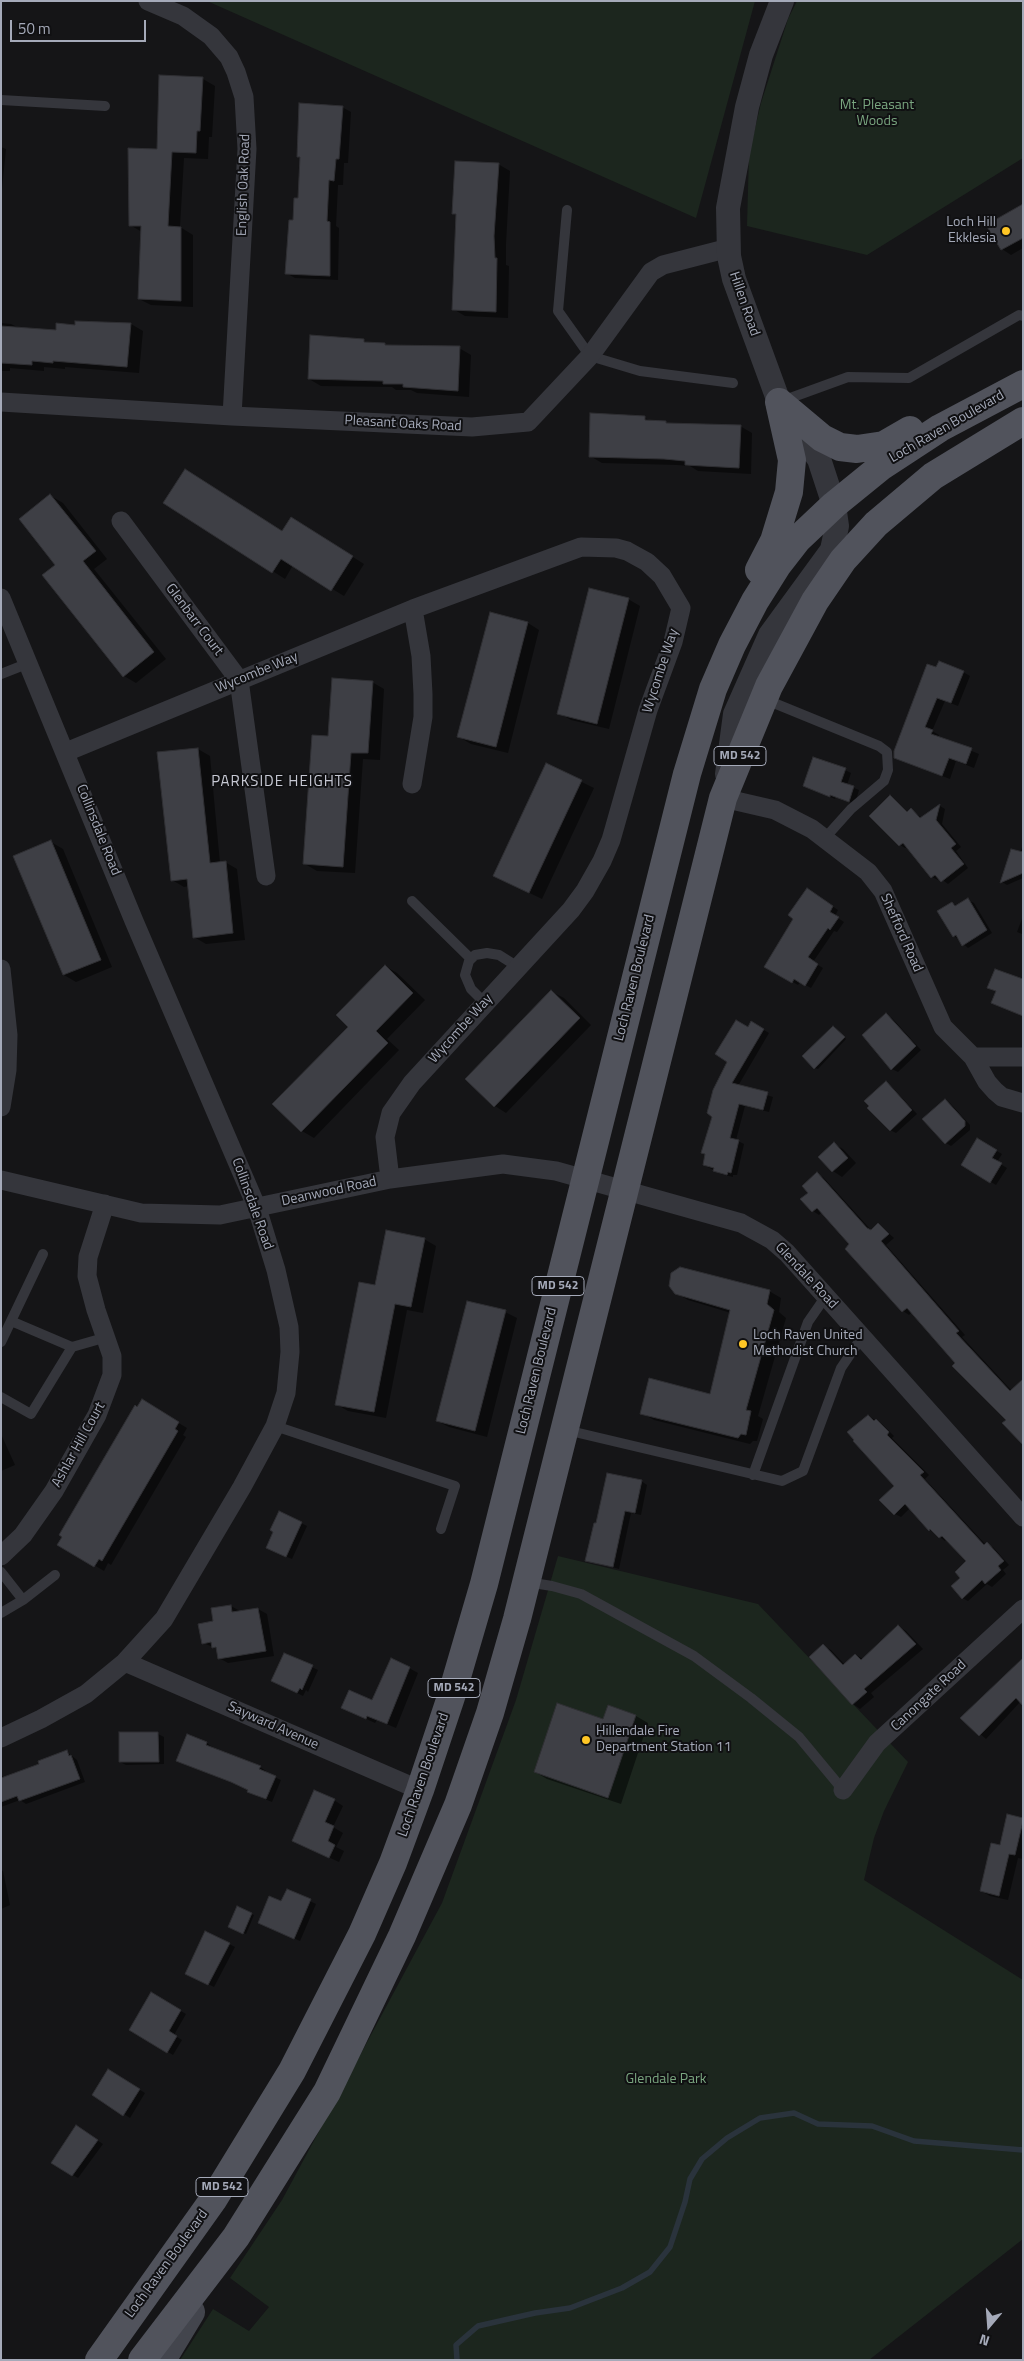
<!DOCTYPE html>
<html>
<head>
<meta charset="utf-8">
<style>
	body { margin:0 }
	#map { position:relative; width:1024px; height:2361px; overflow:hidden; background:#151517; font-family:"Titillium Web",sans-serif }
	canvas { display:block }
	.frame { position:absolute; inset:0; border:2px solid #a5aab9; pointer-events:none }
	.north { position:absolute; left:964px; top:2301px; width:50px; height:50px; -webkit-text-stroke:4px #101012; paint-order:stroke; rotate:198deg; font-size:14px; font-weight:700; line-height:20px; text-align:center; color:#a5aab9 }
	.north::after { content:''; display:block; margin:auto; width:18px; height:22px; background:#a5aab9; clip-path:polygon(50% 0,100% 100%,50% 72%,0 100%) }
	.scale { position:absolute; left:10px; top:20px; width:136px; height:22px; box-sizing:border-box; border:2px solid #a5aab9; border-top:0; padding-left:6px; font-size:15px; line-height:18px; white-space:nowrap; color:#a5aab9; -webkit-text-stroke:4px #101012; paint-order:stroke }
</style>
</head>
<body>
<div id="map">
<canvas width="1024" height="2361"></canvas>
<div class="frame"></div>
<div class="north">N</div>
<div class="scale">50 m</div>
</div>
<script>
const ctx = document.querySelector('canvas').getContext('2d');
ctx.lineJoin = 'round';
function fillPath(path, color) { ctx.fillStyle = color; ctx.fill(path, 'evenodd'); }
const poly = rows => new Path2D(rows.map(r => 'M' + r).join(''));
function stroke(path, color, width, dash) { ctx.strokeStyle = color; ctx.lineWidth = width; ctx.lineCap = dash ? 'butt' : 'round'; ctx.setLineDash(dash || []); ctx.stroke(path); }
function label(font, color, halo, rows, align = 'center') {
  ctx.font = font + ' "Titillium Web",sans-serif'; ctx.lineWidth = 4; ctx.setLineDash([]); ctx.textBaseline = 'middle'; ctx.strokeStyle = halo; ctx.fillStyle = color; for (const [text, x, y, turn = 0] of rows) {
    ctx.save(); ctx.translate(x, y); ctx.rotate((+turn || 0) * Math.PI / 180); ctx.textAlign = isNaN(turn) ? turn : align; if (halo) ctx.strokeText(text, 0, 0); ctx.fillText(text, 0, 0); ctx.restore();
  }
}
const green = poly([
	[207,1,755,1,696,218],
	[797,1,1023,1,1023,158,867,255,747,226,749,154,761,103,788,19],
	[558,1556,758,1604,908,1762,884,1811,874,1838,864,1880,1023,1980,1023,2239,869,2360,180,2360,213,2309,249,2331,269,2307,230,2278,282,2200,442,1903,516,1700]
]);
const shadow = poly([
	[161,77,203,79,215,86,212,137,209,137,208,159,184,158,180,227,193,235,193,307,151,305,139,299,142,232,130,225,158,150],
	[342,107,351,112,348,163,344,163,343,185,338,185,336,226,339,228,338,280,295,278,286,273,294,221,299,200],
	[1,147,6,149,1,199],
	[498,164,510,171,506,244,506,265,509,266,508,318,465,316,453,309,457,215,454,213],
	[1023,205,1023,248,1011,255,1002,249],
	[1,323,11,324,19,328,57,331,76,326,131,324,143,331,139,373,65,367,65,369,44,367,44,371,10,368,10,371,1,371],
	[363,340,370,344,388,346,459,348,471,355,469,397,417,393,411,390,396,390,392,387,321,386,309,379],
	[645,418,651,421,670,424,740,426,752,433,751,474,698,471,690,466,677,465,602,463,590,456],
	[51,496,63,503,107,559,94,569,166,659,136,683,124,676,57,565],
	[165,502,283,532,304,526,364,564,344,596,293,565,285,579],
	[628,599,640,606,609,729,571,720,559,713],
	[528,623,539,630,508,753,471,744,459,737],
	[937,669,963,672,970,676,958,706,945,701,932,731,939,735,938,737,979,754,974,768,956,761,950,779,895,758],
	[372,682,384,689,380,760,363,759,355,873,317,871,305,864,329,738],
	[198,749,210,756,220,863,225,862,237,869,245,940,206,944,194,937,189,886,184,887,172,880],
	[547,765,594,788,542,899,507,882],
	[845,770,851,773,847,785,859,790,855,804,836,797,835,799,811,789],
	[890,797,908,813,911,810,922,818,940,806,945,809,942,824,961,847,956,851,968,868,948,884,940,878,938,880,932,877,908,846,905,848,900,845],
	[51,842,63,849,112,967,76,982,64,975],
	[1023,844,1023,878,1007,885,1002,882,1012,850,1020,853],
	[813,893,838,910,835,916,844,922,837,932,834,931,813,962,823,968,811,988,800,982,798,985,766,966],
	[968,900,974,903,992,933,968,948,954,936,952,903,958,906],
	[1023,916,1023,933,1022,934,1017,932],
	[385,966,397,973,425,1000,387,1039,399,1050,314,1138,302,1131,350,1026],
	[552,992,564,998,591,1025,506,1113,495,1106],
	[886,1015,892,1018,921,1050,898,1072,892,1069],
	[752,1023,769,1033,738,1086,773,1097,769,1112,745,1106,736,1140,744,1144,737,1175,733,1175,733,1177,721,1174,704,1165],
	[835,1029,846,1039,818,1069,815,1068],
	[886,1082,891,1086,917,1114,896,1133,890,1130],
	[945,1100,950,1103,970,1125,970,1130,951,1146,946,1143],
	[978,1140,1002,1154,997,1162,1007,1168,996,1185,963,1165],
	[834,1144,843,1149,856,1163,842,1177,833,1171,820,1157],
	[817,1174,823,1177,872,1231,878,1224,894,1238,886,1245,965,1335,962,1337,1012,1391,1007,1420,912,1312,909,1315,903,1311,846,1249,851,1244,822,1212,819,1215,813,1211,802,1199,809,1193],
	[424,1239,436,1246,423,1313,407,1310,386,1418,348,1411,336,1404,376,1287],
	[769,1291,781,1298,779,1312,786,1318,758,1416,763,1419,757,1441,753,1441,750,1444,654,1420,642,1413,711,1395,731,1313,688,1300,676,1293],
	[505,1312,517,1318,487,1437,449,1427,437,1421],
	[142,1401,187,1428,183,1435,186,1437,111,1565,108,1563,104,1571,59,1544],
	[868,1416,882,1424,894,1436,892,1438,929,1475,925,1479,986,1545,993,1547,1009,1565,1003,1570,1006,1574,992,1587,987,1584,968,1601,962,1598,962,1578,968,1561,947,1539,945,1541,930,1530,910,1508,901,1517,895,1514,895,1486],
	[1,1434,15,1465,1,1471],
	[641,1481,647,1485,641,1515,631,1513,619,1569,587,1560,597,1525],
	[279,1512,307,1526,292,1559,273,1551],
	[231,1606,240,1611,258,1609,267,1614,274,1656,228,1663,219,1658,218,1649,203,1643,214,1622],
	[898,1626,906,1631,923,1649,871,1693,874,1697,860,1709,853,1704,823,1646,831,1650,845,1665,856,1655,863,1659],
	[285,1654,318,1670,308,1692,306,1690,303,1696,279,1684],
	[1023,1660,1021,1701,986,1739,962,1718],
	[409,1668,418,1673,396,1728,377,1720,375,1723,343,1708,373,1702],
	[608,1707,636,1716,648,1723,621,1804,547,1779,535,1772,604,1721],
	[158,1734,164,1737,164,1764,126,1765,120,1762],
	[188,1736,207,1743,212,1747,212,1748,260,1767,266,1771,265,1773,281,1780,272,1802,255,1795],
	[67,1752,77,1760,85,1782,26,1804,20,1800,1,1807,1,1776,5,1777,41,1765],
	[334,1800,343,1806,333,1827,343,1833,336,1847,344,1851,339,1862,293,1841],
	[1023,1819,1023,1859,1018,1858,1008,1900,990,1896,981,1891,1000,1846],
	[1,1870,3,1871,10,1905,1,1909],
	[287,1890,316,1904,300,1941,265,1926,282,1903],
	[251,1914,254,1915,246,1934,232,1928],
	[229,1944,235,1947,214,1987,192,1976],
	[151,1994,186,2014,174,2035,182,2040,173,2055,131,2029],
	[109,2071,145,2093,130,2118,124,2114],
	[82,2130,103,2144,78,2178,53,2163]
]);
const stream = poly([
	[457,2360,456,2345,478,2326,535,2313,570,2308,622,2288,650,2272,670,2247,685,2202,690,2179,702,2159,727,2138,760,2118,794,2113,818,2124,872,2126,914,2141,1023,2150]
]);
const building = poly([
	[159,75,203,77,200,131,197,131,196,153,172,152,168,226,181,227,181,301,138,299,141,226,129,226,128,148,157,149,159,75],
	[299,103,343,106,339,159,336,159,334,181,329,180,327,221,330,222,330,276,285,274,289,220,293,220,294,198,298,198,300,157,297,157,299,103],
	[455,161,499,163,494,236,495,258,497,258,496,312,452,310,456,214,452,214,455,161],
	[1023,204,1023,238,1001,250,986,225,1023,204],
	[75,321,131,323,127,367,53,361,53,363,32,361,32,365,1,363,1,326,56,330,56,323,75,325,75,321],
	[310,335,364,339,364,342,385,343,385,345,460,346,458,391,403,387,403,384,383,384,383,381,308,379,310,335],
	[590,413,645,416,645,420,666,421,666,423,741,425,739,468,685,465,685,461,664,459,589,457,590,413],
	[185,469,282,531,291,517,353,556,331,591,281,559,272,573,163,503,185,469],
	[50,494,96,551,83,561,154,652,123,677,42,575,55,565,19,519,50,494],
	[589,588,629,598,597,724,557,714,589,588],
	[490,612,528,622,496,747,457,737,490,612],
	[939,661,964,671,951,703,937,698,925,727,933,730,931,734,972,748,966,764,949,758,942,776,894,758,894,751,927,664,936,667,939,661],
	[332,678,373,681,368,753,351,753,343,867,303,864,312,735,328,736,332,678],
	[198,748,210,863,226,861,233,933,193,938,187,879,171,881,157,752,198,748],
	[813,757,846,768,841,782,854,786,849,802,830,795,830,797,803,786,813,757],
	[546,763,582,780,529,893,493,876,546,763],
	[890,795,907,812,911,808,920,818,940,804,936,820,956,844,951,848,964,864,941,882,935,875,931,878,903,843,899,846,869,816,890,795],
	[51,840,101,960,63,975,13,856,51,840],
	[1011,849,1023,852,1023,873,1000,883,1011,849],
	[807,888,833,906,830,912,839,917,830,930,828,928,808,957,818,964,805,986,794,979,792,983,764,967,793,919,788,915,807,888],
	[968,898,987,930,962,946,956,935,953,937,937,911,952,902,955,906,968,898],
	[385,965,413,993,376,1031,388,1043,301,1132,272,1104,348,1027,336,1015,385,965],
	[995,969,1023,979,1023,1016,991,1003,996,991,987,988,995,969],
	[551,990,580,1018,494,1107,465,1079,551,990],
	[886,1013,916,1046,891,1070,862,1035,886,1013],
	[736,1020,748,1027,751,1021,764,1029,732,1083,768,1092,763,1110,739,1104,730,1138,739,1140,731,1173,728,1172,727,1175,713,1171,714,1168,703,1165,705,1154,701,1153,712,1117,707,1113,713,1090,727,1062,715,1054,736,1020],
	[833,1026,845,1037,814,1069,802,1056,833,1026],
	[886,1081,912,1110,890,1131,867,1108,869,1106,864,1101,886,1081],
	[945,1099,965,1121,965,1126,945,1144,922,1119,945,1099],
	[977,1138,997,1150,992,1158,1002,1163,990,1183,961,1165,977,1138],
	[834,1142,848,1158,832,1172,818,1157,834,1142],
	[817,1172,867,1228,871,1230,878,1223,889,1234,881,1241,959,1331,956,1333,1010,1391,1023,1379,1023,1445,1002,1423,1006,1420,952,1366,955,1363,907,1308,902,1312,845,1249,849,1244,817,1208,812,1212,800,1199,808,1193,802,1186,817,1172],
	[386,1230,425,1238,411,1307,395,1304,374,1412,335,1405,359,1282,375,1285,386,1230],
	[680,1267,770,1290,767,1304,774,1310,746,1410,751,1411,746,1435,741,1434,738,1438,640,1414,649,1378,710,1394,730,1310,675,1294,669,1286,671,1273,680,1267],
	[467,1301,506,1310,475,1431,436,1421,467,1301],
	[142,1399,179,1422,175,1429,178,1431,102,1561,99,1559,94,1567,57,1545,62,1537,59,1535,135,1405,137,1407,142,1399],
	[868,1415,874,1421,876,1419,889,1432,887,1435,924,1472,920,1475,984,1545,987,1542,1004,1561,998,1566,1001,1570,985,1584,982,1580,962,1599,951,1586,960,1578,955,1572,966,1561,942,1536,939,1538,930,1529,929,1531,905,1504,894,1515,879,1500,894,1486,853,1441,854,1440,847,1432,868,1415],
	[607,1473,642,1480,635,1513,625,1511,613,1567,585,1561,594,1523,596,1523,607,1473],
	[279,1511,302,1522,286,1557,266,1548,273,1532,270,1530,279,1511],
	[231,1605,232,1612,258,1608,266,1651,218,1659,216,1647,212,1648,211,1642,202,1644,198,1624,213,1621,211,1608,231,1605],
	[898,1625,916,1644,864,1689,867,1692,852,1705,809,1657,823,1644,843,1665,855,1654,861,1660,898,1625],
	[284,1653,313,1665,302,1690,300,1688,297,1693,271,1681,284,1653],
	[391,1658,410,1667,387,1724,367,1716,366,1719,341,1708,349,1690,372,1700,391,1658],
	[1023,1658,1023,1706,1016,1698,979,1736,960,1718,1023,1658],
	[557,1703,603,1719,608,1705,636,1715,608,1798,534,1772,557,1703],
	[119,1732,158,1732,159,1762,119,1762,119,1732],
	[187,1734,207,1742,206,1745,261,1766,259,1769,276,1776,266,1799,247,1792,248,1790,231,1782,176,1761,187,1734],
	[67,1750,69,1756,71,1755,80,1779,19,1801,17,1796,1,1802,1,1778,39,1764,38,1761,67,1750],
	[314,1790,335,1799,325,1822,334,1826,328,1841,335,1845,329,1858,292,1841,314,1790],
	[1007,1814,1023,1818,1023,1821,1015,1855,1009,1854,999,1896,980,1891,991,1843,1000,1845,1007,1814],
	[287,1889,311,1899,294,1939,258,1923,269,1896,281,1901,287,1889],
	[237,1906,252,1913,243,1934,228,1927,237,1906],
	[205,1931,230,1943,208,1985,185,1974,205,1931],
	[151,1992,181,2010,169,2031,177,2036,167,2053,129,2030,151,1992],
	[108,2069,140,2089,123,2116,92,2095,108,2069],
	[76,2125,98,2140,72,2176,51,2163,76,2125]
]);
const service = poly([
	[1,100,105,106],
	[567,210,558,311,590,356,640,371,733,383],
	[782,401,848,377,909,378,1019,315,1023,316],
	[1,674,29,663],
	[764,699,879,746,887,752,888,770,884,781,851,809,825,838],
	[412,901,471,959],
	[485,1003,471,989,465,975,469,961,475,955,487,953,499,955,518,967],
	[11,1321,72,1347,107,1337],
	[1,1342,43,1254],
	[1,1397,31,1414,72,1347],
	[275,1426,455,1486,441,1529],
	[566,1430,782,1481,803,1471,841,1368,862,1337],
	[753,1475,808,1322,826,1296],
	[1,1572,23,1600],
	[527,1582,552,1586,581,1594,694,1656,751,1698,799,1737,843,1790],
	[1,1613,23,1600,55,1575]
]);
const minor = poly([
	[148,1,183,16,211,36,229,57,236,72,244,97,247,149,232,416],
	[1,402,232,416,472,427,528,422,590,356,651,272,663,265,729,248],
	[121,521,239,680,266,876],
	[1,598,134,921,257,1208,276,1270,289,1327,290,1352,286,1393,275,1426,242,1487,164,1619,125,1662,86,1694,41,1719,1,1738],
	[66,752,413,609,581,547,616,548,627,551,647,562,662,576,681,608,673,642,648,710,611,840,602,861,585,891,571,910,412,1083,391,1113,385,1137,390,1179],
	[412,784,423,717,423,694,421,656,413,609],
	[723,798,775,810,812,829,868,872,883,891,943,1027,973,1057,987,1082,995,1091,1002,1097,1023,1103],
	[1,969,8,1035,7,1070,1,1107],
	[973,1057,1023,1057],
	[1,1180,141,1213,220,1215,390,1179,503,1164,556,1171,741,1223,772,1240,787,1253,1023,1517],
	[1,1556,23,1535,54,1491,97,1415,112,1375,112,1356,96,1310,87,1276,88,1257,105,1204],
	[125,1662,420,1790],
	[843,1790,877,1743,1023,1609]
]);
const tertiary = poly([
	[727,774,735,714,770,635,832,550,837,526,834,505,819,459,779,402,734,279,729,256,728,208,747,107,761,55,782,1]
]);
const secondary = poly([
	[162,2360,191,2312]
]);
const primary = poly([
	[779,402,822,438,840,447,857,449,884,445,910,430],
	[759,570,774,541,789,492,792,460,779,402],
	[99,2360,213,2200,292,2071,362,1934,393,1863,420,1790,451,1697,484,1584,687,774,713,689,732,645,755,601,777,566,798,539,834,505,882,466,940,428,1023,384],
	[142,2360,236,2237,327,2092,402,1936,458,1805,490,1713,517,1619,723,798,769,686,815,601,843,560,876,524,933,476,1023,421]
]);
const markers = [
	[1006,231,5,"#ffc625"],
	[743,1344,5,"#ffc625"],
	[586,1740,5,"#ffc625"]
];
const shields = [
	[740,756,52],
	[558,1286,52],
	[454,1688,52],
	[222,2187,52]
];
const shieldNames = [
	["MD 542",740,756],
	["MD 542",558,1286],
	["MD 542",454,1688],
	["MD 542",222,2187]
];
const parkNames = [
	["Mt. Pleasant",877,106],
	["Woods",877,122],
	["Glendale Park",666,2080]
];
const streetNames = [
	["English Oak Road",244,185,-88],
	["Hillen Road",744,304,71],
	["Pleasant Oaks Road",403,424,3],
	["Loch Raven Boulevard",947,427,-30],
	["Glenbarr Court",194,620,53],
	["Wycombe Way",661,671,-72],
	["Wycombe Way",257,673,-22],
	["Collinsdale Road",98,830,68],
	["Shefford Road",901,933,66],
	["Loch Raven Boulevard",635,978,-76],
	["Wycombe Way",461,1029,-48],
	["Deanwood Road",329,1192,-12],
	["Collinsdale Road",252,1204,70],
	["Glendale Road",806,1276,47],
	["Loch Raven Boulevard",537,1371,-76],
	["Ashlar Hill Court",79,1445,-61],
	["Canongate Road",929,1696,-43],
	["Sayward Avenue",273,1726,24],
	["Loch Raven Boulevard",424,1775,-71],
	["Loch Raven Boulevard",167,2264,-54]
];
const poiNames = [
	["Loch Hill",996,223,"right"],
	["Ekklesia",996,239,"right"],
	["Loch Raven United",753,1336],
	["Methodist Church",753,1352],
	["Hillendale Fire",596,1732],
	["Department Station 11",596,1748]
];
const neighbourhoodNames = [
	["PARKSIDE HEIGHTS",282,782]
];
fillPath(green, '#1c261e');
fillPath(shadow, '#0007');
stroke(stream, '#2a333c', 5.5);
fillPath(building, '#3e3f45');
stroke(building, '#2f2f33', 1);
stroke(service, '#35363c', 10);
stroke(minor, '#35363c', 19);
stroke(tertiary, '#35363c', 24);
stroke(secondary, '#43454d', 28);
stroke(primary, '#51535c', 28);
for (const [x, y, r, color] of markers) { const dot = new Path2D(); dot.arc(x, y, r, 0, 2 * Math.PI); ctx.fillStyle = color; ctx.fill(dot); stroke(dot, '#101012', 2); }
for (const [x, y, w] of shields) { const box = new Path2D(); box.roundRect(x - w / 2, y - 9.5, w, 19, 4); ctx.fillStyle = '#101012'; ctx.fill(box); stroke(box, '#a5aab9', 1); }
label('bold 12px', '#a5aab9', null, shieldNames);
label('14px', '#7aa680', '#101012', parkNames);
label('14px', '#a5aab9', '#101012', streetNames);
label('14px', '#a5aab9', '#101012', poiNames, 'left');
ctx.letterSpacing = '1px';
label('15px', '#c7c9d4', '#101012', neighbourhoodNames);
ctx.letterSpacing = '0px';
</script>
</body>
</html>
